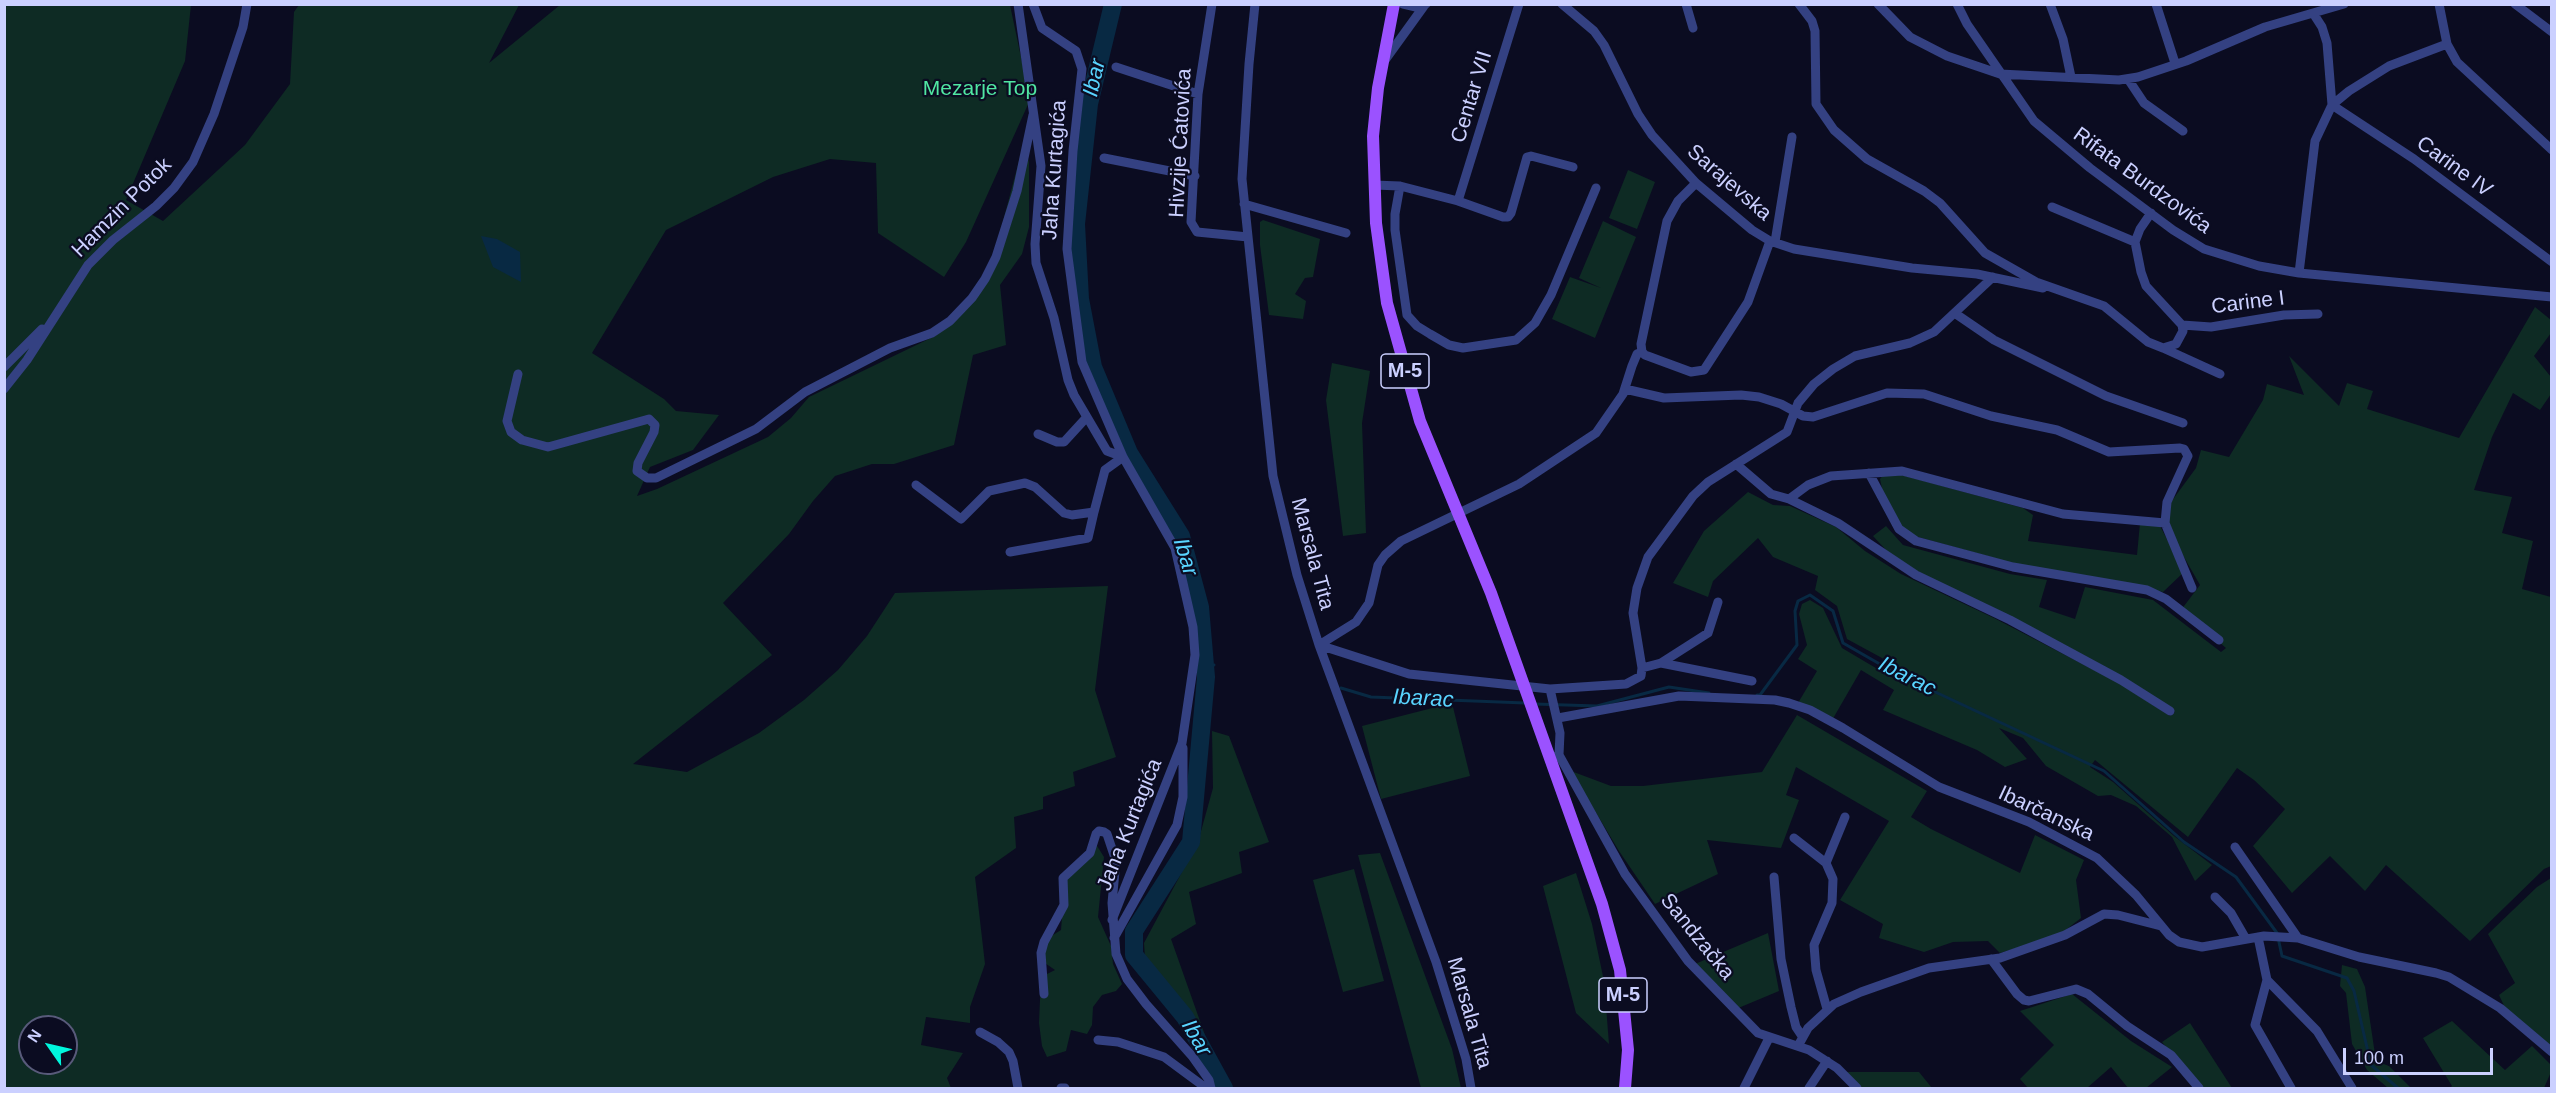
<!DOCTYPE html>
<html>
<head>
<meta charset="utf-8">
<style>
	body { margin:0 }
	#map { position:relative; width:2556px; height:1093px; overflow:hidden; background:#0b0c21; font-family:Arial,sans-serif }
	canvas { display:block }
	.frame { position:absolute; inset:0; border:6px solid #cbd0ff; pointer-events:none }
	.north { position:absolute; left:18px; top:1015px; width:60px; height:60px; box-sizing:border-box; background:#0b0c21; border:2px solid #585a7a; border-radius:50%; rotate:304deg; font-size:16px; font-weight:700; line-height:24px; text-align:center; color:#cbd0ff }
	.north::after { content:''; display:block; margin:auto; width:21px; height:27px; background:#00f6dd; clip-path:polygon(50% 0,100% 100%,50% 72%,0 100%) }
	.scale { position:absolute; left:2343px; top:1048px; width:150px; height:27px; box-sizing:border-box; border:3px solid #cbd0ff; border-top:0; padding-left:8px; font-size:18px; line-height:21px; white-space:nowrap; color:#cbd0ff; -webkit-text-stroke:4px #0b0c21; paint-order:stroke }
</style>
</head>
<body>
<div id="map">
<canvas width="2556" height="1093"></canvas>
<div class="frame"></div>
<div class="north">N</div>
<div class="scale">100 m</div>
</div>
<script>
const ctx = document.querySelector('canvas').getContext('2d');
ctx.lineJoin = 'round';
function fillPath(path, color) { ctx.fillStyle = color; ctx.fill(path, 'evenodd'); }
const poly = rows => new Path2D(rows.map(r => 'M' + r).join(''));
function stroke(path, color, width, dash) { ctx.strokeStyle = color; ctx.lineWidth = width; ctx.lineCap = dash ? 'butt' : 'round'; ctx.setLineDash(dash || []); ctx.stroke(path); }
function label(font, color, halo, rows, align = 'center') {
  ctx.font = font + ' Arial,sans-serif'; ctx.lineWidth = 4.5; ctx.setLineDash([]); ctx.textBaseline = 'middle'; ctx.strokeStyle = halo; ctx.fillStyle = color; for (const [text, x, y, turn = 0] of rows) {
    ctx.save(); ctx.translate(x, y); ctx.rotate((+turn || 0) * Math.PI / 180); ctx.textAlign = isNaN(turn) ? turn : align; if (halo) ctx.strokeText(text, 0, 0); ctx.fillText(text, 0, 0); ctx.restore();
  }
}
const green = poly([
	[5,5,191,5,185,61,126,200,163,221,245,145,290,84,294,12,299,5,519,5,489,63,560,5,1010,5,1030,100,966,242,944,277,878,233,876,163,830,159,773,177,666,230,592,353,664,399,676,411,719,415,693,450,650,467,637,496,657,489,768,437,791,418,809,397,935,336,969,301,987,270,998,240,1024,142,1029,162,1029,227,1022,254,1000,285,1006,345,973,355,954,445,894,464,872,464,835,476,813,501,789,534,723,603,772,655,633,764,687,772,759,733,804,700,838,670,867,636,895,593,1108,586,1095,690,1116,757,1073,772,1075,786,1043,797,1043,809,1014,817,1016,848,975,877,985,964,970,1007,970,1023,926,1017,921,1045,963,1053,947,1078,951,1088,5,1088],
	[30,1027,66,1027,66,1063,30,1063],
	[1628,170,1655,182,1637,229,1609,218],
	[1263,220,1320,239,1313,277,1305,278,1295,294,1306,301,1303,319,1269,315,1260,245,1260,222],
	[1603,221,1636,237,1595,338,1552,319,1570,277,1601,288,1579,278],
	[2535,307,2551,320,2551,333,2534,356,2551,377,2551,394,2540,410,2513,393,2492,437,2474,490,2512,497,2502,533,2533,541,2522,589,2551,597,2551,866,2544,869,2470,941,2386,865,2365,891,2330,856,2292,893,2253,846,2285,809,2254,780,2237,768,2188,837,2095,760,2090,767,2113,782,2174,836,2212,865,2195,881,2172,837,2136,806,2111,795,2098,796,2046,766,2023,738,1999,728,2027,759,2005,767,1977,750,1883,710,1894,690,1861,670,1831,722,1798,703,1817,671,1798,659,1807,645,1799,614,1802,604,1810,600,1823,608,1842,648,1908,687,1882,658,1847,639,1837,606,1815,590,1818,576,1773,557,1758,538,1713,581,1708,597,1673,583,1704,531,1748,492,1773,505,1790,506,1836,527,1865,551,1901,574,1994,618,2119,683,2170,716,2175,712,2123,678,1899,564,1873,536,1886,526,1903,545,2010,574,2047,580,2039,607,2075,619,2085,587,2153,600,2221,652,2226,648,2181,610,2200,585,2165,524,2171,502,2196,468,2201,450,2229,457,2263,400,2267,384,2304,395,2289,356,2339,406,2347,383,2373,391,2367,409,2459,438],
	[1332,363,1370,371,1362,423,1366,533,1343,536,1326,400],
	[1885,473,1898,474,2023,508,2033,515,2028,541,2137,555,2140,523,2159,524,2184,572,2163,592,2012,563,1911,535,1902,529,1884,498,1880,479],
	[1452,703,1470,776,1381,799,1362,726],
	[1797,715,1927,791,1911,817,1931,829,2020,873,2035,835,2084,860,2076,880,2081,918,2058,936,2000,953,1988,941,1953,942,1924,952,1879,938,1883,924,1840,900,1889,821,1796,767,1786,795,1799,800,1781,848,1707,840,1718,874,1655,904,1619,851,1571,771,1611,786,1643,786,1762,772],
	[1212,731,1229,736,1269,842,1239,852,1242,873,1189,892,1196,924,1171,939,1206,1038,1145,958,1144,943,1198,842,1213,788],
	[1094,841,1104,857,1098,917,1111,946,1113,964,1122,984,1116,991,1102,995,1093,1007,1092,1025,1087,1034,1071,1030,1066,1051,1047,1057,1042,1046,1039,1023,1041,977,1055,970,1042,961,1048,938,1061,930,1065,879],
	[1380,853,1452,1049,1461,1088,1421,1088,1358,855],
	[1354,869,1384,981,1343,992,1313,880],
	[1576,873,1592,924,1604,981,1609,1044,1576,1013,1543,886],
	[2551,878,2551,1048,2507,1012,2499,995,2515,983,2488,934,2537,887],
	[1768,933,1779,991,1736,1009,1695,964],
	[2342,965,2357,969,2365,987,2376,1061,2389,1066,2411,1088,2388,1088,2367,1070,2352,1044,2346,993,2340,986],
	[2072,994,2131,1041,2172,1067,2146,1088,2128,1088,2111,1067,2087,1088,2028,1088,2020,1079,2054,1045,2020,1011],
	[2452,1021,2505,1070,2532,1046,2551,1065,2551,1072,2544,1088,2450,1088,2452,1086,2423,1038],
	[2190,1023,2232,1088,2199,1088,2162,1042],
	[1843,1072,1919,1072,1932,1088,1857,1088]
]);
const water = poly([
	[481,236,497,239,520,252,521,282,493,267]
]);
const stream = poly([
	[1205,666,1214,665],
	[1341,688,1371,697,1525,703],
	[1757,695,1760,695,1797,645,1795,611,1798,601,1810,595,1833,611,1843,643,1899,675,2104,771,2184,842,2236,877,2277,933,2282,956,2347,978,2354,991,2371,1065,2398,1088],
	[1535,704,1597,706,1669,687,1709,693]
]);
const river = poly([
	[1113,4,1089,104,1076,224,1080,299,1093,367,1129,453,1181,536,1200,607,1206,677,1191,842,1134,931,1134,955,1185,1017,1224,1088]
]);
const minor = poly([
	[1018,4,1041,166,1035,244,1036,263,1054,318,1068,380,1074,395,1107,451,1123,457],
	[1033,4,1042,28,1076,51,1082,69,1073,151,1067,249,1082,362,1123,457,1175,548,1193,627,1195,655,1182,743,1112,920],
	[1212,4,1198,94,1191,222,1197,232,1248,237],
	[1255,4,1249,64,1242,179,1273,476,1297,575,1319,645,1436,962,1466,1059,1471,1088],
	[1403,4,1416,7,1426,4],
	[1562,4,1594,31,1604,45,1638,114,1652,135,1696,183,1752,230,1770,241,1794,249,1912,268,1977,274,2043,288],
	[1686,4,1693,28],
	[1799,4,1812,21,1815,31,1816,104,1834,130,1867,159,1924,191,1940,203,1985,253,2036,282,2104,306,2148,342,2163,348,2176,344,2183,331,2182,325,2146,286,2141,272,2135,242,2140,229,2151,213],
	[1878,4,1910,37,1947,56,2000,74,2119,80,2138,77,2186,61,2265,27,2344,4],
	[1957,4,1967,24,2034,121,2090,168,2173,230,2204,249,2259,266,2299,273,2552,297],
	[2050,4,2063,39,2071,77],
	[2156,4,2175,63],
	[2439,4,2447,44,2457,62,2552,150],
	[2515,4,2552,32],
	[2447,44,2389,66,2349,91,2332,105,2414,159,2552,262],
	[1385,60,1424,6],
	[1116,67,1198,94],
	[2128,79,2144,103,2183,131],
	[1104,158,1195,176],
	[1696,183,1678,201,1667,221,1641,344,1642,352,1645,355,1691,372,1704,370,1748,302,1770,241],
	[1374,185,1400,186,1458,201,1503,217,1508,217,1511,213,1527,157,1531,156,1573,167],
	[1400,186,1395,214,1395,230,1407,315,1417,326,1430,334,1449,345,1463,348,1516,340,1535,323,1551,295,1596,188],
	[1458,201,1519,4],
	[1244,204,1346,233],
	[2052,207,2135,242],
	[1775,242,1792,137],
	[2299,273,2315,141,2332,105,2327,43,2322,27,2313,13],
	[1956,314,1994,340,2106,396,2183,423],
	[2182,325,2211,327,2284,315,2318,314],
	[2163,348,2220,374],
	[4,367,42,329],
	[518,374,507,421,511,432,522,440,548,447,649,419,655,425,654,432,638,463,637,471,647,478,656,478,756,429,805,392,890,348,932,333,950,321,972,298,985,279,996,257,1017,191,1033,115],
	[4,389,27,360,88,265,113,240,156,206,174,188,193,162,214,114,243,27,247,4],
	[1625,389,1664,398,1741,395,1759,397,1781,404,1803,416,1813,417,1887,393,1924,394,1991,416,2057,430,2109,452,2180,448,2184,449,2188,456,2167,502,2165,523,2063,514,1902,471,1831,476,1808,485,1789,499,1771,494,1736,464],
	[1038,434,1057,442,1064,442,1086,418],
	[1869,473,1899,529,1916,541,2013,567,2147,590,2166,599,2219,640],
	[916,485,961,519,989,491,1025,483,1035,487,1064,513,1072,515,1094,512,1105,470,1123,457],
	[1789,499,1838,523,1916,575,2010,620,2121,680,2170,711],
	[2165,523,2192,588],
	[1010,552,1088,538,1094,512],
	[1319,645,1356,622,1369,603,1378,565,1385,555,1401,541,1519,484,1596,433,1623,394,1632,366,1637,354,1642,352],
	[1319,645,1409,674,1550,689,1560,733,1559,755,1556,756],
	[1661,663,1752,681],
	[1642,668,1661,663,1708,633,1718,602],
	[1550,689,1626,684,1641,676,1642,668,1633,613,1637,588,1648,557,1693,496,1708,482,1787,432,1798,403,1814,384,1833,369,1855,356,1910,343,1934,332,1993,277],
	[1558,718,1679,696,1775,700,1789,703,1810,710,1843,728,1939,787,2029,822,2097,858,2136,895,2169,935,2179,942,2202,947,2264,936,2298,938,2359,957,2436,973,2449,977,2500,1008,2552,1052],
	[1559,755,1625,874,1688,961,1758,1033,1809,1050,1837,1068,1857,1088],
	[1794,838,1826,863,1833,879,1832,903,1814,945,1816,970,1827,1009],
	[2235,847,2298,938],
	[1826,863,1845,817],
	[1774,877,1781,959,1791,1007,1796,1027,1802,1036],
	[2215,897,2231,913,2246,939],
	[2258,937,2267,980,2317,1031,2352,1088],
	[1114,938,1177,825,1183,797,1183,748],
	[1991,959,2017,994,2024,1000,2029,1001,2076,989,2088,994,2127,1026,2171,1055,2199,1088],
	[2267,980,2255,1025,2291,1088],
	[1044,994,1041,953,1044,942,1064,905,1063,878,1090,853,1096,834,1099,831,1104,832,1107,834,1116,861,1112,903,1116,954,1127,979,1146,1004,1192,1056,1209,1080,1211,1088],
	[980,1032,998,1042,1009,1052,1013,1061,1018,1088],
	[1098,1040,1118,1042,1164,1057,1206,1088],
	[1798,1046,1808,1028,1834,1004,1861,992,1929,968,2000,958,2065,935,2104,914,2118,915,2161,926],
	[1061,1088,1065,1088],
	[1744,1088,1769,1038],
	[1809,1088,1827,1061]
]);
const major = poly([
	[1394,4,1378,88,1373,136,1376,223,1387,303,1420,421,1491,593,1602,904,1620,970,1628,1050,1625,1088]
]);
const shields = [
	[1405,371,48],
	[1623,995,48]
];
const shieldNames = [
	["M-5",1405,371],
	["M-5",1623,995]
];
const parkNames = [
	["Mezarje Top",980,89]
];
const streetNames = [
	["Centar VII",1472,97,-73],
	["Hivzije Ćatovića",1181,143,-87],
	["Carine IV",2454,167,36],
	["Jaha Kurtagića",1055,170,-86],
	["Rifata Burdzovića",2142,181,36],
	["Sarajevska",1729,183,41],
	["Hamzin Potok",122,208,-45],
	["Carine I",2248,303,-7],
	["Marsala Tita",1312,554,75],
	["Ibarčanska",2046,814,25],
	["Jaha Kurtagića",1130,825,-68],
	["Sandzačka",1697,937,51],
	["Marsala Tita",1469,1013,74]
];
const waterNames = [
	["Ibar",1095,78,-77],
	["Ibar",1185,557,73],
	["Ibarac",1907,677,27],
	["Ibarac",1423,699,3],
	["Ibar",1196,1038,60]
];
fillPath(green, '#0e2b24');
fillPath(water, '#082943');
stroke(stream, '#082943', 3);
stroke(river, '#082943', 18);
stroke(minor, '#344182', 9);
stroke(major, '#9b52ff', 12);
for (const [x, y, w] of shields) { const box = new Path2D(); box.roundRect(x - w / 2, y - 17, w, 34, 4.5); ctx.fillStyle = '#0b0c21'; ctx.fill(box); stroke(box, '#cbd0ff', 1.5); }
label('bold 20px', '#cbd0ff', null, shieldNames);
label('21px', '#50e6a2', '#0b0c21', parkNames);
label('21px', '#cbd0ff', '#0b0c21', streetNames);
label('italic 22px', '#59d4ff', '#0b0c21', waterNames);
</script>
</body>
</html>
